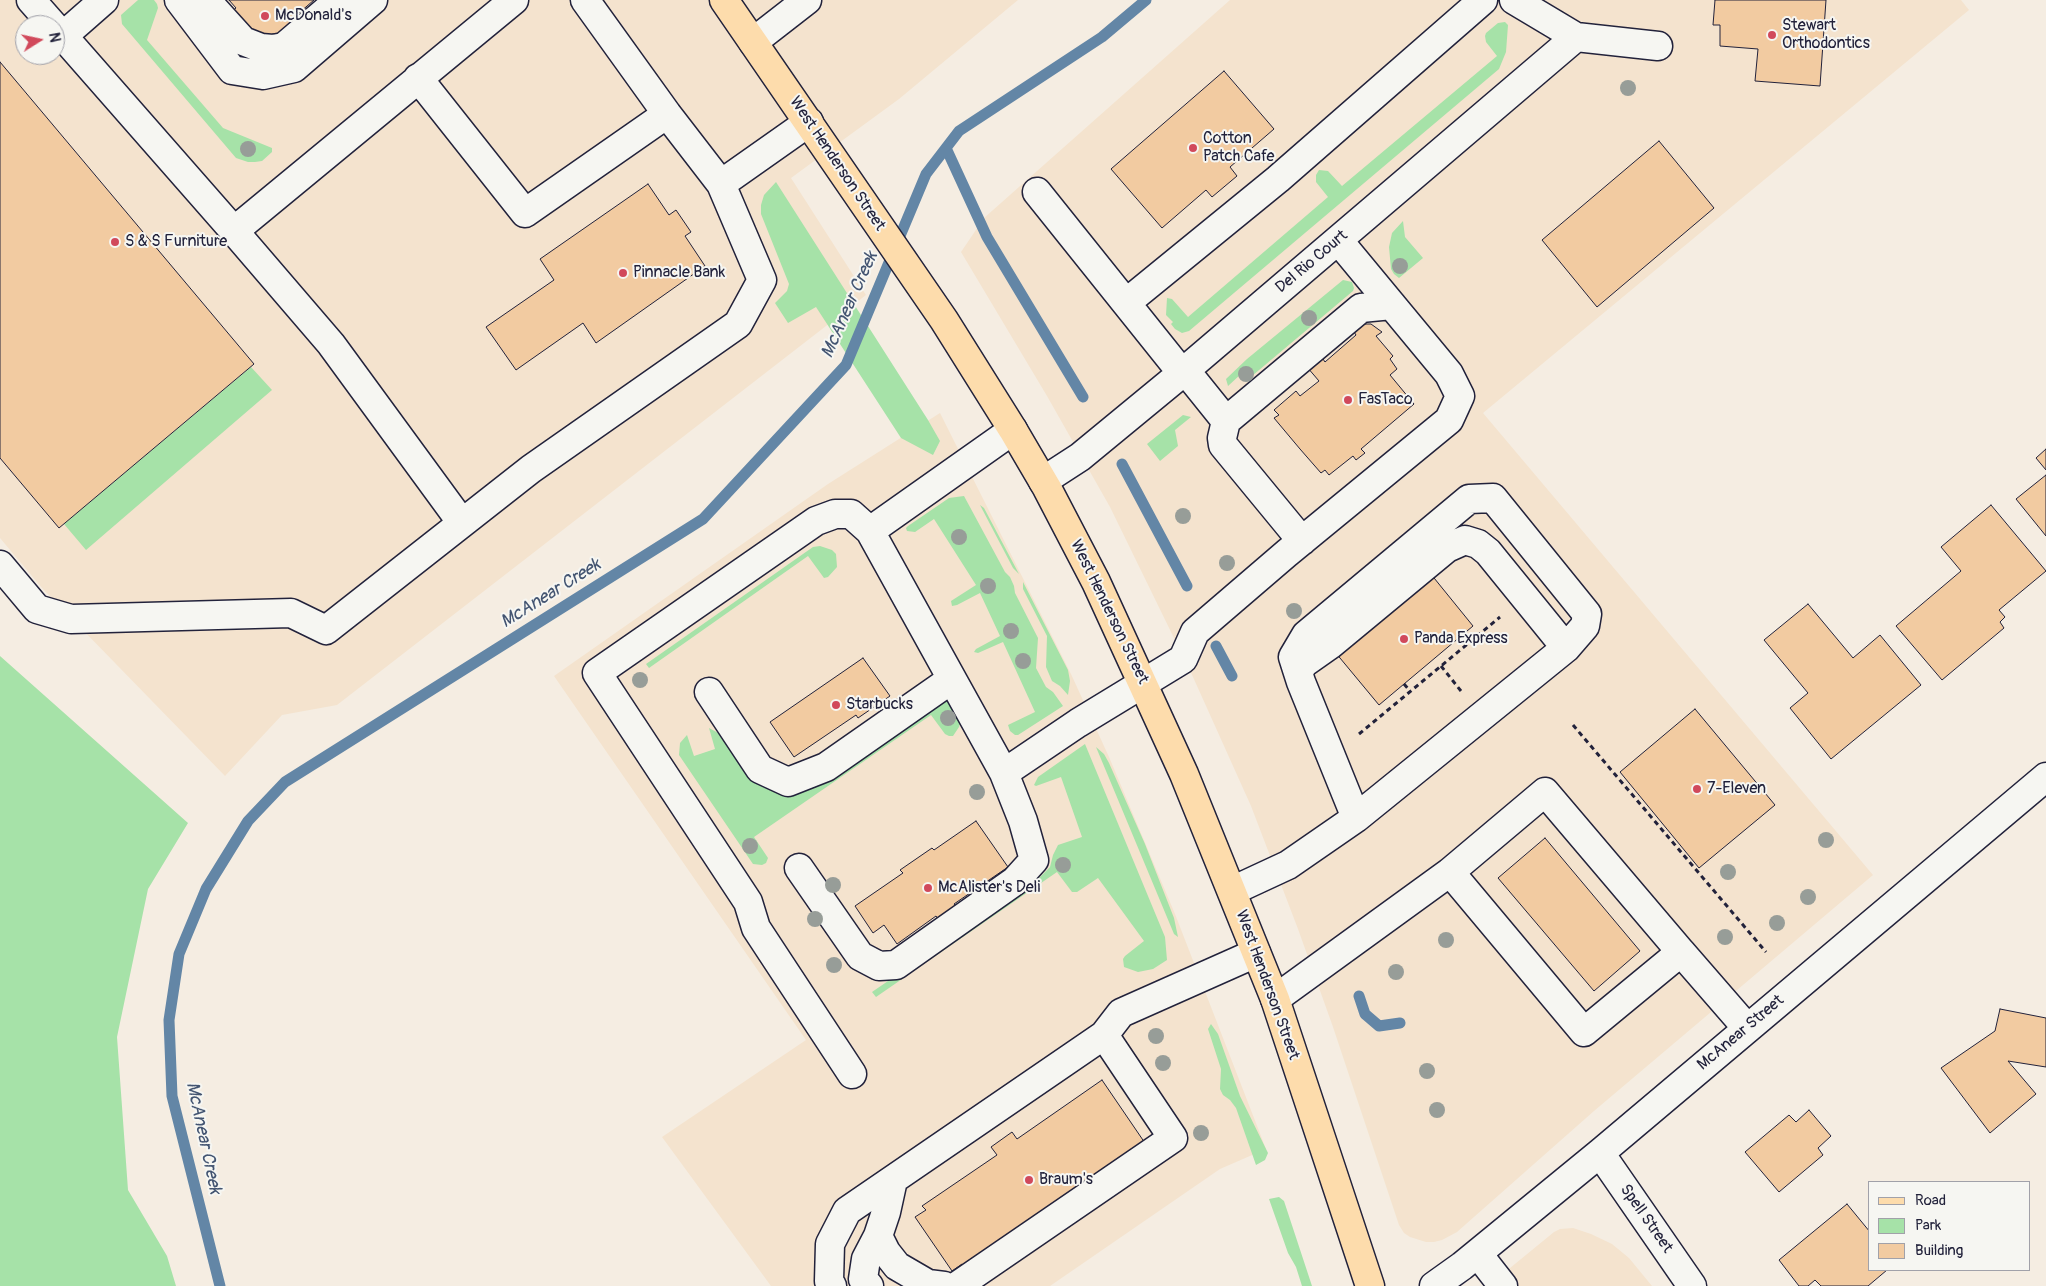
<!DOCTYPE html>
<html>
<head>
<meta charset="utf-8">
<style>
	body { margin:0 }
	#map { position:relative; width:2046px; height:1286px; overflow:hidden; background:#f5ede2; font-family:Pangolin,sans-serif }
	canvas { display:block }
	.legend { position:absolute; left:1868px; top:1181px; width:162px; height:90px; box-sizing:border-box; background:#f6f6f2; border:1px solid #a1a1a9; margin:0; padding:6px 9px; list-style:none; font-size:15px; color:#22223b }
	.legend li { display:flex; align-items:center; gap:10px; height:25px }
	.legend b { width:25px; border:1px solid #a1a1a9 }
	.north { position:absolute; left:15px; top:15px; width:50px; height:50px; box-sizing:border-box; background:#f6f6f2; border:1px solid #a1a1a9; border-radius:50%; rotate:80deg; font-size:14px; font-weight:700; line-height:20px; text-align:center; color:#22223b }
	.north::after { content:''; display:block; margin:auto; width:18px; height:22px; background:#d1495b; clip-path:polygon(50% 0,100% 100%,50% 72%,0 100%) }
</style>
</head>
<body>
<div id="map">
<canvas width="2046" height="1286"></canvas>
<ul class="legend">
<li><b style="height:6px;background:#fddcac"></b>Road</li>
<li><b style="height:14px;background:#a6e2a8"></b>Park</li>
<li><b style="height:14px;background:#f2cba1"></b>Building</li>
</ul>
<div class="north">N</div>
</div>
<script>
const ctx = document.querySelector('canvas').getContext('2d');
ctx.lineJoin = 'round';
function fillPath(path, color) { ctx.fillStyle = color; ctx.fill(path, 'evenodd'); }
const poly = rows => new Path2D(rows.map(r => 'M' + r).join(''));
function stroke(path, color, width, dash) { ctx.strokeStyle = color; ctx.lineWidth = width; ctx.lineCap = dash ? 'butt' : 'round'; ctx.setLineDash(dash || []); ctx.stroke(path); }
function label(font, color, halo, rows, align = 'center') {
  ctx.font = font + ' Pangolin,sans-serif'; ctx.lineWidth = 4; ctx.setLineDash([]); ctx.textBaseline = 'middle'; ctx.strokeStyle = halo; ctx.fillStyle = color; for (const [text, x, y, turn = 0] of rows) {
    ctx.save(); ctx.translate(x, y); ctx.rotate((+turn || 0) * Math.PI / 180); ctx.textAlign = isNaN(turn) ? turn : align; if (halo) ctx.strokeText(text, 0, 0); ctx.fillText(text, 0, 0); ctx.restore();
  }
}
const built = poly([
	[0,0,1018,0,899,99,791,178,866,295,337,705,282,715,225,776,42,588,0,538],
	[25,25,55,25,55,55,25,55],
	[1230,0,1961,0,1969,10,1483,413,1873,875,1594,1111,1457,1232,1442,1240,1434,1242,1426,1242,1410,1237,1404,1233,1399,1225,1333,1027,1298,929,1251,806,1193,677,1110,507,1047,396,961,252,984,218],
	[940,413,1071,674,1109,757,1175,914,1266,1149,1220,1169,1050,1286,771,1286,662,1137,806,1040,554,676,828,484],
	[1573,1228,1591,1234,1612,1244,1629,1258,1652,1286,1488,1286,1554,1232,1560,1229]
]);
const green = poly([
	[138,0,154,0,157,4,158,8,147,40,223,128,272,148,272,152,262,161,255,162,248,162,236,158,122,24,121,15],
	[1505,22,1508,25,1506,52,1499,69,1189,331,1182,333,1175,329,1171,324,1173,322,1166,315,1167,298,1172,299,1188,317,1328,197,1316,182,1316,175,1319,170,1328,171,1342,186,1497,56,1486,42,1485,36,1486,33,1498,23],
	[776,182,928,420,940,441,933,455,901,438,816,307,788,323,775,303,787,291,789,284,761,214,761,205,764,195],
	[1403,221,1405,237,1423,258,1399,278,1394,274,1391,269,1389,247,1392,233],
	[1343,280,1352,282,1354,288,1353,291,1246,381,1241,374,1228,386,1226,379,1247,359],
	[251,367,272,390,86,550,64,524],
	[1183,415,1191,417,1175,430,1178,446,1160,461,1147,444],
	[964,496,1005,572,1010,577,1014,586,1015,593,1038,638,1036,668,1046,687,1053,692,1063,706,1018,735,1015,735,1010,731,1008,725,1035,712,1003,642,978,653,974,652,976,649,1000,636,980,593,957,605,952,606,951,601,976,585,934,519,915,532,907,531,906,528,908,526,949,498],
	[980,505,984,508,1019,574,1013,568],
	[820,546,832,550,836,554,837,567,828,577,824,578,808,556,649,668,646,664,813,547],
	[1023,582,1068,670,1070,681,1068,695,1060,686,1052,681,1046,667,1047,636,1023,589],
	[0,656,188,823,148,889,117,1037,128,1190,167,1256,176,1286,0,1286],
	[947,698,961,720,959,727,953,736,949,736,945,734,931,715,754,837,768,858,766,863,762,865,753,864,679,755,680,743,687,735,694,756,715,749,709,728,722,735,761,785,776,793,799,794,821,783],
	[1085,744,1165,937,1167,960,1153,969,1138,972,1124,967,1123,959,1125,956,1144,941,1098,878,1077,892,1072,892,1057,872,876,997,872,992,1040,877,1050,867,1053,855,1058,845,1082,837,1061,777,1036,786,1034,785,1038,777],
	[1096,747,1104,754,1109,763,1145,844,1174,918,1178,937,1174,934],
	[1211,1024,1218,1034,1240,1096,1268,1153,1265,1160,1256,1165,1236,1108,1230,1100,1223,1095,1220,1089,1221,1069,1208,1029],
	[1279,1197,1284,1201,1312,1286,1302,1286,1296,1267,1288,1253,1269,1199]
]);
const stream = poly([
	[946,148,987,237,1083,397],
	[1122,464,1187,586],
	[1216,646,1232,676],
	[1359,996,1365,1014,1379,1026,1400,1023],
	[220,1286,172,1096,169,1020,179,954,206,889,248,821,285,782,703,519,846,365,926,174,959,131,1102,37,1146,0]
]);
const building = poly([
	[229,0,314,0,292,19,295,24,280,36,270,37,251,33,231,12,236,8,229,0],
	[1715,0,1826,0,1820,86,1755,81,1758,49,1720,46,1720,25,1713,25,1715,0],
	[0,62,254,364,59,528,0,458,0,62],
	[1224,71,1274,129,1230,167,1237,176,1212,197,1206,190,1162,228,1111,169,1224,71],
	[1659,141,1714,208,1597,307,1542,240,1659,141],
	[648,184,669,215,676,210,691,232,685,236,705,266,596,343,583,323,516,370,486,327,554,280,540,259,648,184],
	[1364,324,1371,324,1382,332,1376,336,1393,356,1390,359,1397,369,1390,375,1414,404,1361,449,1365,453,1356,460,1353,456,1329,475,1325,470,1321,473,1300,449,1274,418,1279,415,1274,410,1296,391,1300,396,1319,381,1307,367,1321,356,1325,362,1356,335,1352,329,1364,324],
	[2046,449,2046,470,2036,458,2046,449],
	[2046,475,2046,536,2016,499,2046,475],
	[1991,505,2046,571,1999,610,2005,617,2000,622,2004,628,1942,680,1896,626,1961,571,1941,547,1991,505],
	[1430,573,1473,626,1379,705,1335,652,1430,573],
	[1808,604,1853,658,1880,635,1921,685,1831,759,1790,708,1808,693,1764,640,1808,604],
	[863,658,890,696,858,718,856,715,794,757,770,722,863,658],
	[1695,709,1775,805,1699,868,1620,772,1695,709],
	[976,821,1008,867,954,904,959,910,940,922,936,916,897,944,884,925,873,933,855,906,903,873,900,870,932,848,934,850,976,821],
	[1545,838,1640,951,1594,991,1498,878,1545,838],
	[2000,1009,2046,1018,2046,1067,2008,1061,2036,1094,1990,1133,1941,1068,1995,1031,2000,1009],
	[1102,1080,1147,1146,963,1268,962,1264,952,1271,915,1217,926,1210,922,1206,997,1155,991,1147,1012,1132,1017,1139,1102,1080],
	[1809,1110,1831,1136,1818,1148,1823,1155,1779,1192,1745,1152,1789,1115,1796,1122,1809,1110],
	[1847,1204,1870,1232,1870,1270,1887,1270,1868,1286,1821,1286,1815,1280,1808,1286,1799,1286,1779,1260,1847,1204]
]);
const path = poly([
	[1441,666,1461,691],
	[1404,684,1410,691],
	[1573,725,1766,952],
	[1359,734,1500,617]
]);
const minor = poly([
	[31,0,53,25],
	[179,0,232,70,263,75,294,68,373,0],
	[206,0,243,41,261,48,273,49,284,47,339,0],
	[585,0,667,114,721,184,809,122],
	[1514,0,1576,37,1658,46],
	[55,27,234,231,514,0],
	[63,36,104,0],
	[753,42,807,0],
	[418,78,525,213,667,114],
	[1037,192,1182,373],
	[234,231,331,344,462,523],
	[1126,303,1278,179,1483,0],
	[1185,370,1226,421,1222,438,1223,445,1302,541],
	[1226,421,1361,308,1392,305],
	[1043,481,1080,457,1182,373,1576,37],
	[0,565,37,609,71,619,291,613,326,630,531,469,738,324,762,280,721,184],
	[1298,672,1304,663,1331,644,1447,548,1465,540,1478,544,1488,552,1566,648],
	[709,692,760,769,788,782,826,767,952,679],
	[1004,773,1078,723,1183,659,1195,632,1287,553,1449,420,1460,396,1449,374,1338,240],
	[799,868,860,956,879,966,896,965,1015,881,1034,860,1023,821,1004,773,870,531],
	[1232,891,1288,865,1356,818,1566,648,1585,626,1587,614,1493,498,1469,499,1306,635,1293,657,1301,682,1356,818],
	[1681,952,1747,1028],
	[1275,999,1450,872,1584,1032,1681,952,1545,792,1450,872],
	[852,1074,756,928,748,902,597,673,816,521,835,514,851,514,870,531,1013,430],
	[1600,1153,1692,1286],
	[893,1180,886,1212,878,1236,886,1252,897,1266,928,1284,944,1286],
	[1478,1254,1503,1286],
	[832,1286,829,1281,830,1244,847,1211,1104,1035,1121,1013,1256,953],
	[869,1286,863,1279,866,1259,878,1236],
	[957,1286,1173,1138,1104,1035],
	[1434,1286,1462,1266,1600,1153,2046,777]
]);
const major = poly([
	[724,0,944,320,1013,430,1047,488,1096,582,1184,774,1275,999,1370,1286]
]);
const trees = [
	[1628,88],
	[248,149],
	[1400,266],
	[1309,318],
	[1246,374],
	[1183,516],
	[959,537],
	[1227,563],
	[988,586],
	[1294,611],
	[1011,631],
	[1023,661],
	[640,680],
	[948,718],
	[977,792],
	[1826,840],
	[750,846],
	[1063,865],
	[1728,872],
	[833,885],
	[1808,897],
	[815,919],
	[1777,923],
	[1725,937],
	[1446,940],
	[834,965],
	[1396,972],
	[1156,1036],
	[1163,1063],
	[1427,1071],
	[1437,1110],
	[1201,1133]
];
const markers = [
	[265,16,5,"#d1495b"],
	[1772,35,5,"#d1495b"],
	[1193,148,5,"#d1495b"],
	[115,242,5,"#d1495b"],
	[623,273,5,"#d1495b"],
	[1348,400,5,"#d1495b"],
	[1404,639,5,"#d1495b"],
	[836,705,5,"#d1495b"],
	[1697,789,5,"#d1495b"],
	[928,888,5,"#d1495b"],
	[1029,1180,5,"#d1495b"]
];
const poiNames = [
	["McDonald's",275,16],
	["Stewart",1782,26],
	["Orthodontics",1782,44],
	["Cotton",1203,139],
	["Patch Cafe",1203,157],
	["S & S Furniture",125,242],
	["Pinnacle Bank",633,273],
	["FasTaco",1358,400],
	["Panda Express",1414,639],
	["Starbucks",846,705],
	["7-Eleven",1707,789],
	["McAlister's Deli",938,888],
	["Braum's",1039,1180]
];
const streetNames = [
	["West Henderson Street",837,164,56],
	["Del Rio Court",1312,262,-40],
	["West Henderson Street",1109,612,64],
	["West Henderson Street",1267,985,70],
	["McAnear Street",1741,1033,-40],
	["Spell Street",1646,1219,55]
];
const waterNames = [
	["McAnear Creek",850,305,-66],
	["McAnear Creek",551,594,-32],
	["McAnear Creek",203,1138,78]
];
fillPath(built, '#f4e3ce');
fillPath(green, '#a6e2a8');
stroke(stream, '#6386a6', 11);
fillPath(building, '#f2cba1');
stroke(building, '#22223b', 1);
stroke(minor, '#22223b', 31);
stroke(major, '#22223b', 31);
stroke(path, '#22223b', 3, [5, 4]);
stroke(minor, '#f6f6f2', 28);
stroke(major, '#fddcac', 28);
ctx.fillStyle = '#979d98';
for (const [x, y] of trees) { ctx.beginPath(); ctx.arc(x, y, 8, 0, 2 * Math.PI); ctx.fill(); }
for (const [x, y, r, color] of markers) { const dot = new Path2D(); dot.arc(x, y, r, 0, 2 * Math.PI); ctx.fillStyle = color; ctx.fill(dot); stroke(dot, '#f6f6f2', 2); }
label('16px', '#22223b', '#f6f6f2', poiNames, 'left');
label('16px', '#22223b', '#f6f6f2', streetNames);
label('italic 18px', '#435471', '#f6f6f2', waterNames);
</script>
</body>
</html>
